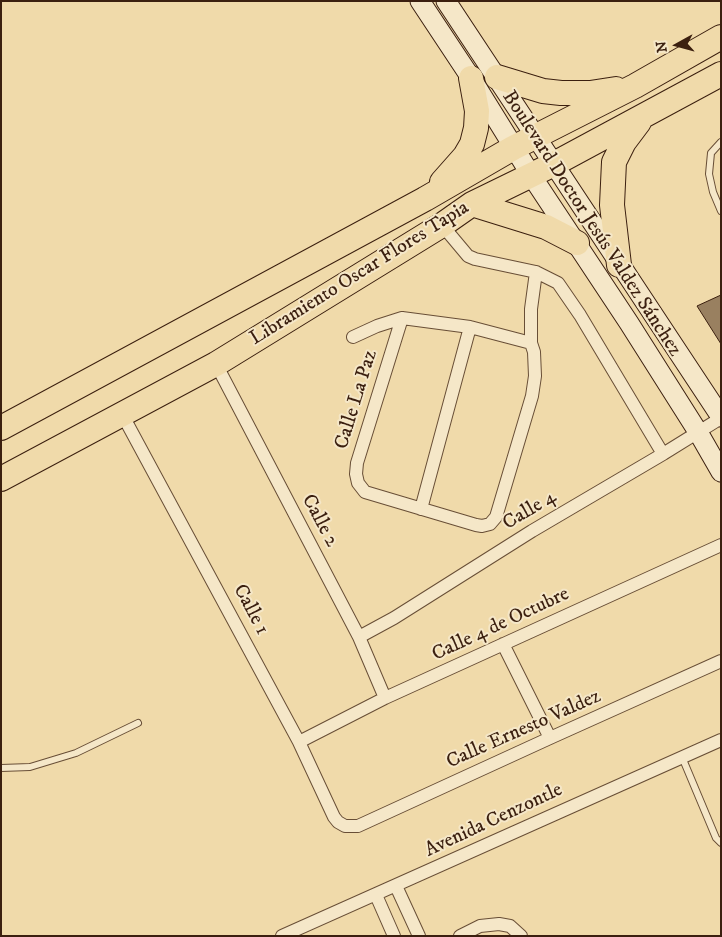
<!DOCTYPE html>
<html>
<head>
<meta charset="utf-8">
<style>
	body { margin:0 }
	#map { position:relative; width:722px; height:937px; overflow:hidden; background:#f0daaa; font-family:"IM FELL DW Pica",serif }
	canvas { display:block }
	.frame { position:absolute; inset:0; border:2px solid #3b1f0f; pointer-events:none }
	.north { position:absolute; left:652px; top:20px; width:50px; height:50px; -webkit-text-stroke:4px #f5e7c8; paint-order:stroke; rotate:263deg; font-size:14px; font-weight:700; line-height:20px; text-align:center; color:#3b1f0f }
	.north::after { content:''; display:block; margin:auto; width:18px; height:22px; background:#3b1f0f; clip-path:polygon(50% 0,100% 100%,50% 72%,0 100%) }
</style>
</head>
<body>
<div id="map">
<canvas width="722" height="937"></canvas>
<div class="frame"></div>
<div class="north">N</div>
</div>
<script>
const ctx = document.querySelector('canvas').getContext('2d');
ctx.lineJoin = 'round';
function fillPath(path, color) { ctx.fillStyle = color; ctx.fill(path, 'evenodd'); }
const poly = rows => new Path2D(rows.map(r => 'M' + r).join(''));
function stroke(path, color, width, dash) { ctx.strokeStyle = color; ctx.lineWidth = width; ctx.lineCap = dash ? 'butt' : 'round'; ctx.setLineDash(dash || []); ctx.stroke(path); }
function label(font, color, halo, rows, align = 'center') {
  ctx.font = font + ' "IM FELL DW Pica",serif'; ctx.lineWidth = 4; ctx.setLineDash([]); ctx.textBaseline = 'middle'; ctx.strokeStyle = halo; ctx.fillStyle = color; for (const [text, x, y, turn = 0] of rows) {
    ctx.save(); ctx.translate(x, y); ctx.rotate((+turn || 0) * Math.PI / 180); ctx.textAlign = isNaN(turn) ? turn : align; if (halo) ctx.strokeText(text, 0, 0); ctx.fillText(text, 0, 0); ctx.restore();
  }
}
const building = poly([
	[721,295,721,344,697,306,721,295]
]);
const lane = poly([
	[721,142,711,153,709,174,713,192,721,211],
	[682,757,716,838,721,843],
	[1,768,30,767,76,753,138,723]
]);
const street = poly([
	[442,225,468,256,475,259,536,272,558,283,580,315,663,454],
	[402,318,357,463,356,474,358,483,365,492,476,525,482,526,490,524,496,517,532,396,535,376,534,352,531,343,531,309,536,272],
	[353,337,377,326,402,318,470,327,531,343],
	[216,364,359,637,385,698],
	[122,414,299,742,334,817,338,822,345,826,358,826,550,738,721,661],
	[421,509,470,327],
	[359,637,394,618,532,531,663,454,721,418],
	[503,644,550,738],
	[299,742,385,698,721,545],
	[396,886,419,936],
	[376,895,394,936],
	[282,936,721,740],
	[460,936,480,926,499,924,510,926,521,936]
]);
const secondary = poly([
	[420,1,471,78,531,175,629,323,698,432,721,472],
	[446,1,721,417]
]);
const highway = poly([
	[497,77,543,91,561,93,590,93,616,89],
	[442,182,465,156,472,144,476,128,477,111,471,78],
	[472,204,546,227,577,243],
	[619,265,612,205,614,162,624,142,639,122],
	[1,428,425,199,513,148,635,86,721,37],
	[1,479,216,364,442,225,472,204,554,164,721,74]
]);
const streetNames = [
	["Boulevard Doctor Jesús Valdez Sánchez",591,224,57],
	["Libramiento Oscar Flores Tapia",360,274,-32],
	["Calle La Paz",357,400,-73],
	["Calle 4",530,511,-31],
	["Calle 2",319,521,62],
	["Calle 1",250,610,62],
	["Calle 4 de Octubre",501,625,-25],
	["Calle Ernesto Valdez",524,730,-24],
	["Avenida Cenzontle",494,821,-25]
];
fillPath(building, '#998060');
stroke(building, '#3b1f0f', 1);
stroke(lane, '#684e36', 8);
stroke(street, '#684e36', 14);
stroke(secondary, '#3b1f0f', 21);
stroke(highway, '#3b1f0f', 26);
stroke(lane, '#f5e7c8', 6);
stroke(street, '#f5e7c8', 12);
stroke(secondary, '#f5e7c8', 19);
stroke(highway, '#f0daaa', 24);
label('20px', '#3b1f0f', '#f5e7c8', streetNames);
</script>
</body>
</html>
